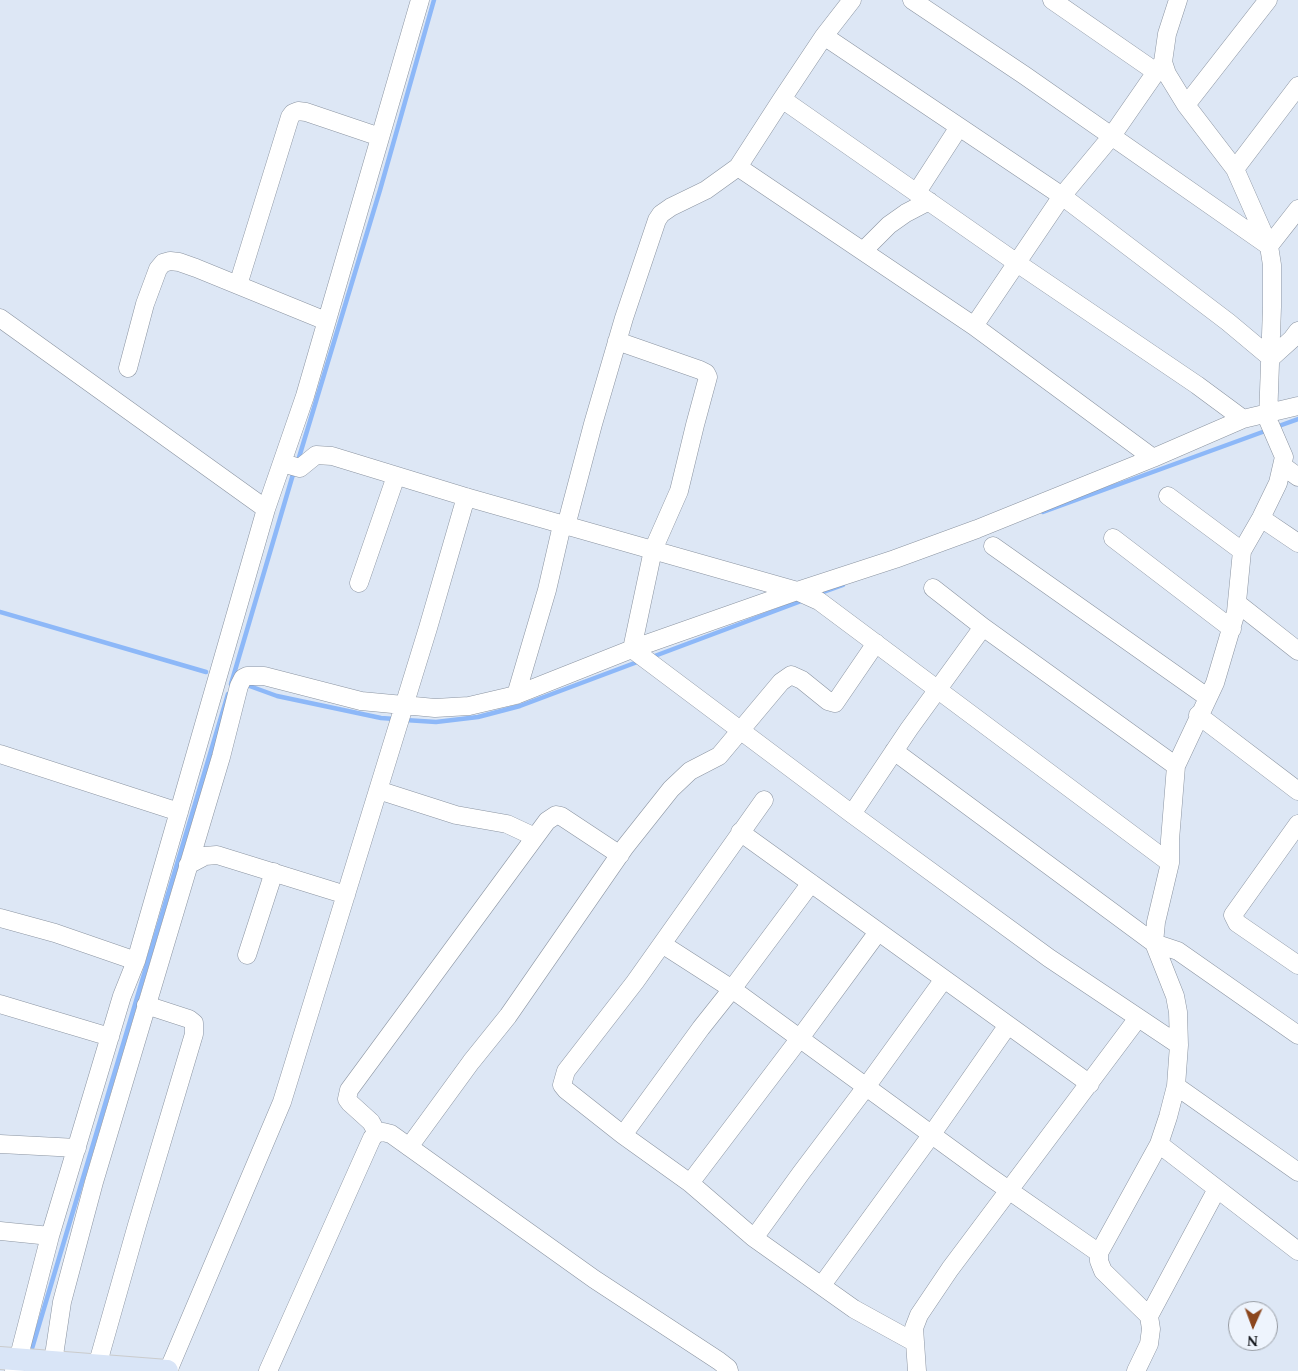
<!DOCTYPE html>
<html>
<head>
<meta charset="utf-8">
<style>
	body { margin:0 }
	#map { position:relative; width:1298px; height:1371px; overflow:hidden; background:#dde7f5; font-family:Spectral,serif }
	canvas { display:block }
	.north { position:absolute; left:1228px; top:1301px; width:50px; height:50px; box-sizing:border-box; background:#eef4fd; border:1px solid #959aa1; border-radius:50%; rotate:182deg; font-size:14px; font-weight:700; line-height:20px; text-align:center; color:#101318 }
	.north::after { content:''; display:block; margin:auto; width:18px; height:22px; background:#8b461d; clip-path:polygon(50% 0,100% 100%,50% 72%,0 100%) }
</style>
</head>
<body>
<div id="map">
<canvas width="1298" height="1371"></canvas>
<div class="north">N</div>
</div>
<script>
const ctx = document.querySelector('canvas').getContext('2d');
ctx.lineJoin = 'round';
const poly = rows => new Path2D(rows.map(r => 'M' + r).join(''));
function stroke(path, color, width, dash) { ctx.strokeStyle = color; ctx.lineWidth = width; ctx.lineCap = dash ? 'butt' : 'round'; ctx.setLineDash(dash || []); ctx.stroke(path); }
const stream = poly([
	[1276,427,1298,419],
	[297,464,380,190,434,0],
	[1043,512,1268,430],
	[818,594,843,585],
	[0,612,206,672],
	[652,657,804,600],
	[231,684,294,471],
	[244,684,277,696,381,718,395,719],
	[405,720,436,722,478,717,520,706,640,661],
	[30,1355,228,694]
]);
const minor = poly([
	[912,0,1024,75,1269,246,1298,209],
	[1052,0,1156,72],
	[824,36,1062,196,1228,322,1271,358,1292,339,1298,331],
	[782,99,1017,263,1197,385,1243,419],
	[1186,105,1268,0],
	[738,167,974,326,1153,458],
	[1235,169,1298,86],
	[917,192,959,127],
	[863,251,889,225,906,213,929,201],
	[238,285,290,117,293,113,298,111,306,112,380,137],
	[0,318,266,509],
	[974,326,1062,196,1111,137,1163,62],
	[617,341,700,370,706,373,708,377,695,425,679,491,653,550,632,649,852,814,1049,958,1179,1045],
	[128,368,145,304,158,269,163,263,170,261,179,262,196,268,326,321],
	[282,463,300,468,316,455,332,456,466,497,797,591,819,601,1170,863],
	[1283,466,1298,477],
	[1168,496,1242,551],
	[1261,518,1298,543],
	[566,526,593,424,624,318,657,220,661,214,671,207,706,190,738,167,782,99,824,36,852,0],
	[1113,538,1232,629],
	[993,546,1207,697],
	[359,583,396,476],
	[933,588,983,627,1176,766],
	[1237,603,1298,651],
	[516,695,547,590,562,525],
	[1198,715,1298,791],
	[894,751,1154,943,1178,951,1298,1035],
	[0,754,179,812],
	[378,790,456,815,507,824,535,837],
	[764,800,635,982,566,1071,562,1085,566,1090,623,1135,690,1183,754,1238,854,1309,914,1342],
	[852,814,909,729,983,627],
	[1298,824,1233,915,1237,923,1298,965],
	[740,832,1090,1084],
	[188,865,205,856,217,855,346,895],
	[0,918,55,933,136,961],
	[662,944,732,989,987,1175,1099,1253],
	[247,955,274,872],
	[0,1004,110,1037],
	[1176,1086,1298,1172],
	[377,1133,371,1122,350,1103,347,1099,349,1090,547,821,556,815,561,816,620,855],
	[623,1135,701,1028,732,989,811,883],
	[0,1144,77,1148],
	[1159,1144,1298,1251],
	[409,1147,471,1062,508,1016,625,847,671,789,690,771,719,756,781,682,791,675,802,680,828,701,835,703,876,643],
	[690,1183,800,1038,878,932],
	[0,1231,50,1236],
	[754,1238,801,1173,866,1087,944,979],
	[822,1285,932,1134,1008,1025],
	[1149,1316,1217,1189],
	[97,1366,137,1225,194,1034,194,1023,189,1019,146,1005],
	[14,1371,18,1360,50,1236,122,996,136,961,266,509,305,396,420,0],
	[50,1371,53,1362,62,1302,94,1182,221,757,239,686,243,678,247,676,264,676,361,701,435,708,469,706,516,695,632,649,797,591,895,559,977,529,1153,458,1243,419,1298,406],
	[168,1371,282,1102,428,628,466,497],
	[268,1371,372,1138,377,1133,383,1132,391,1134,594,1279,719,1361,728,1368,729,1371],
	[917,1371,914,1328,919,1315,950,1269,1138,1018],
	[1136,1371,1149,1344,1151,1329,1149,1316,1103,1271,1099,1261,1099,1253,1159,1144,1168,1117,1176,1086,1179,1045,1178,1012,1175,996,1154,943,1156,922,1170,863,1170,840,1176,766,1215,683,1236,612,1242,551,1261,518,1278,483,1284,457,1268,420,1272,307,1272,265,1269,246,1235,169,1186,105,1167,74,1163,62,1167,34,1178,0]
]);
const major = poly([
	[0,1358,167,1371]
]);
stroke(stream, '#8db8f8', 4.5);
stroke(minor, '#8b94a1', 19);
stroke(major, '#cacbcc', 24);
stroke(minor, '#fff', 18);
stroke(major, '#d9e5f7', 22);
</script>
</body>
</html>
